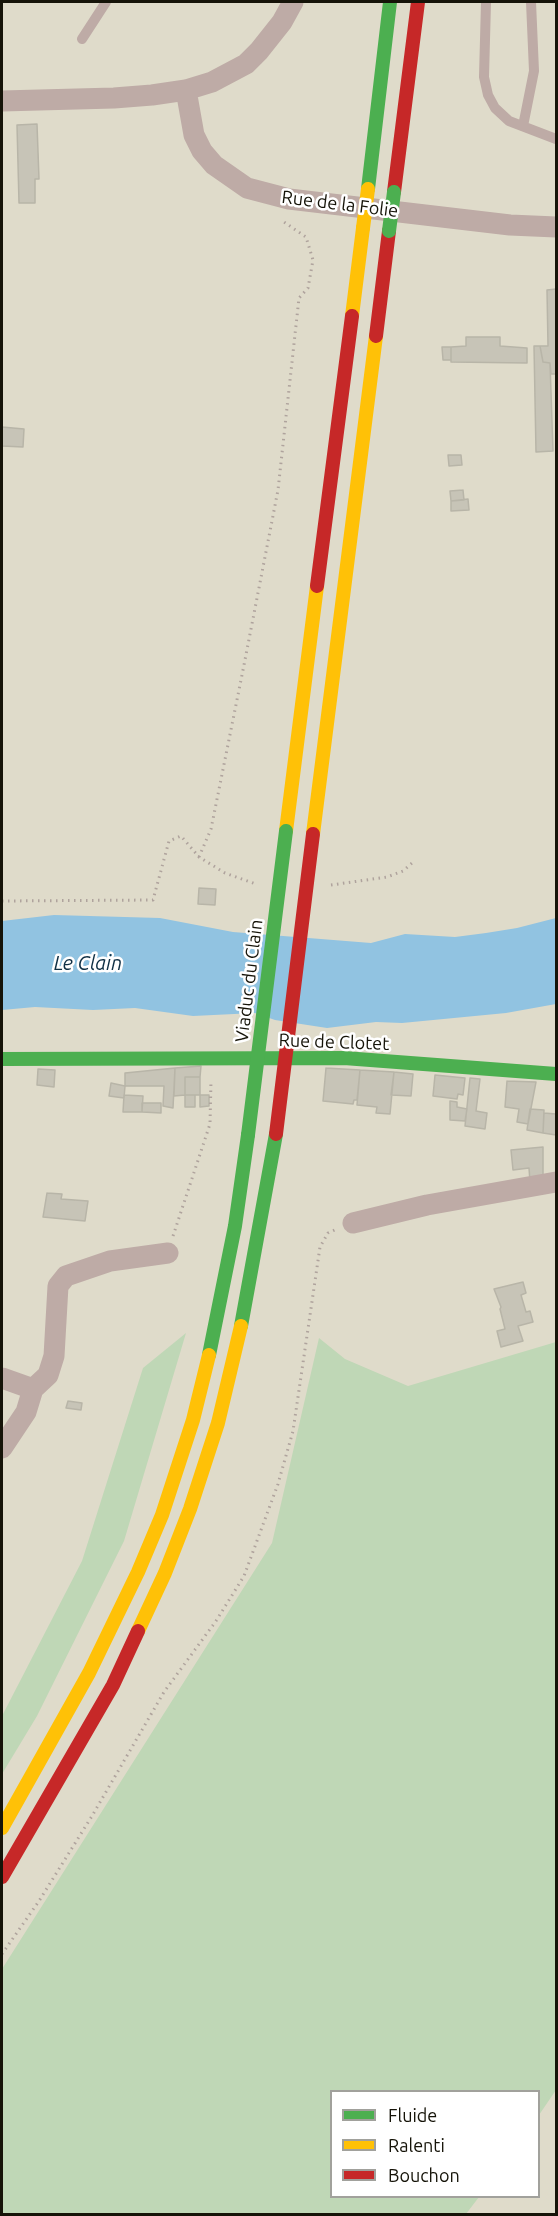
<!DOCTYPE html>
<html>
<head>
<meta charset="utf-8">
<style>
	body { margin:0 }
	#map { position:relative; width:558px; height:2216px; overflow:hidden; background:#dfdbca; font-family:Ubuntu,sans-serif }
	canvas { display:block }
	.frame { position:absolute; inset:0; border:3px solid #151308; pointer-events:none }
	.legend { position:absolute; left:330px; top:2090px; width:210px; height:108px; box-sizing:border-box; background:#fff; border:2px solid #a1a19c; margin:0; padding:8px 10px; list-style:none; font-size:18px; color:#151308 }
	.legend li { display:flex; align-items:center; gap:12px; height:30px }
	.legend b { width:30px; border:2px solid #a1a19c }
</style>
</head>
<body>
<div id="map">
<canvas width="558" height="2216"></canvas>
<div class="frame"></div>
<ul class="legend">
<li><b style="height:8px;background:#4caf50"></b>Fluide</li>
<li><b style="height:8px;background:#ffc107"></b>Ralenti</li>
<li><b style="height:8px;background:#c62828"></b>Bouchon</li>
</ul>
</div>
<script>
const ctx = document.querySelector('canvas').getContext('2d');
ctx.lineJoin = 'round';
function fillPath(path, color) { ctx.fillStyle = color; ctx.fill(path, 'evenodd'); }
const poly = rows => new Path2D(rows.map(r => 'M' + r).join(''));
function stroke(path, color, width, dash) { ctx.strokeStyle = color; ctx.lineWidth = width; ctx.lineCap = dash ? 'butt' : 'round'; ctx.setLineDash(dash || []); ctx.stroke(path); }
function label(font, color, halo, rows, align = 'center') {
  ctx.font = font + ' Ubuntu,sans-serif'; ctx.lineWidth = 5; ctx.setLineDash([]); ctx.textBaseline = 'middle'; ctx.strokeStyle = halo; ctx.fillStyle = color; for (const [text, x, y, turn = 0] of rows) {
    ctx.save(); ctx.translate(x, y); ctx.rotate((+turn || 0) * Math.PI / 180); ctx.textAlign = isNaN(turn) ? turn : align; if (halo) ctx.strokeText(text, 0, 0); ctx.fillText(text, 0, 0); ctx.restore();
  }
}
const green = poly([
	[186,1333,124,1541,37,1716,2,1774,2,1716,82,1561,143,1368],
	[319,1338,345,1359,408,1386,556,1342,556,2090,539,2115,538,2092,332,2092,332,2196,479,2197,466,2214,2,2214,2,1969,272,1543]
]);
const water = poly([
	[54,915,160,918,233,932,371,943,405,934,455,937,486,933,517,928,556,918,556,1004,506,1013,402,1023,376,1022,327,1028,275,1020,255,1013,193,1016,135,1008,93,1010,35,1007,2,1010,2,921]
]);
const building = poly([
	[37,124,39,179,35,179,35,203,19,203,17,125,37,124],
	[556,289,556,374,551,374,550,363,543,362,540,346,548,346,547,290,556,289],
	[466,337,500,337,500,346,527,348,527,363,451,362,451,347,466,346,466,337],
	[534,346,540,346,543,362,550,363,553,451,536,452,534,346],
	[442,347,451,347,451,360,443,360,442,347],
	[2,427,24,429,23,447,2,446,2,427],
	[448,455,461,455,462,465,449,466,448,455],
	[463,490,464,500,451,501,450,491,463,490],
	[468,499,469,510,451,511,451,501,468,499],
	[199,888,216,889,215,905,198,904,199,888],
	[201,1066,200,1077,185,1077,185,1095,174,1096,175,1068,201,1066],
	[175,1068,173,1108,163,1106,164,1086,125,1086,125,1073,175,1068],
	[326,1068,360,1070,357,1100,354,1100,353,1104,323,1101,326,1068],
	[38,1069,55,1070,54,1087,37,1085,38,1069],
	[360,1070,394,1072,390,1114,376,1113,377,1107,357,1105,360,1070],
	[394,1072,413,1074,411,1096,391,1095,394,1072],
	[435,1075,465,1078,463,1095,458,1094,457,1099,433,1096,435,1075],
	[185,1077,200,1077,200,1095,185,1095,185,1077],
	[470,1078,480,1079,476,1111,487,1113,485,1129,465,1126,470,1078],
	[507,1081,536,1082,528,1124,517,1122,519,1109,505,1107,507,1081],
	[111,1083,125,1086,124,1098,109,1096,111,1083],
	[124,1095,143,1096,142,1112,123,1112,124,1095],
	[185,1095,195,1095,195,1107,185,1107,185,1095],
	[200,1095,209,1095,209,1106,200,1107,200,1095],
	[450,1101,457,1102,457,1107,467,1109,465,1121,450,1120,450,1101],
	[142,1103,161,1103,161,1113,142,1112,142,1103],
	[530,1109,544,1110,543,1133,527,1130,530,1109],
	[544,1113,556,1114,556,1135,543,1133,544,1113],
	[543,1147,543,1180,530,1182,529,1168,513,1170,511,1150,543,1147],
	[47,1193,62,1194,61,1199,88,1201,85,1221,43,1217,47,1193],
	[523,1282,526,1293,521,1295,526,1312,530,1311,533,1322,518,1326,523,1341,501,1347,497,1331,505,1329,500,1309,501,1307,494,1289,523,1282],
	[68,1401,82,1403,81,1410,66,1408,68,1401]
]);
const path = poly([
	[199,857,211,829,244,665,278,490,299,298,308,288,313,260,306,237,284,222],
	[331,885,387,877,403,871,412,863],
	[2,901,153,900,169,841,181,836,199,857,225,873,256,884],
	[173,1236,210,1124,211,1080],
	[2,1954,39,1901,92,1816,164,1692,216,1621,244,1576,278,1484,293,1431,320,1247,328,1233,337,1229]
]);
const lane = poly([
	[486,2,484,77,488,95,495,108,509,121,556,139],
	[82,39,106,2],
	[523,126,534,71,531,2]
]);
const street = poly([
	[186,90,194,135,202,151,214,165,247,188,289,199,510,225,556,227],
	[2,101,114,98,152,95,186,90,212,82,246,64,259,51,282,22,293,2],
	[353,1223,427,1205,556,1182],
	[2,1378,33,1389,48,1375,54,1356,58,1286,66,1276,110,1261,168,1253],
	[2,1448,26,1412,33,1389]
]);
const fast = poly([
	[368,189,390,2],
	[2,1059,344,1058,556,1074],
	[241,1326,276,1134],
	[209,1355,235,1226,248,1135]
]);
const slow = poly([
	[352,316,363,228],
	[286,831,317,586],
	[313,834,376,336],
	[138,1631,165,1573,190,1509,218,1423,241,1326],
	[2,1828,89,1673,138,1572,162,1515,193,1420,209,1355]
]);
const jam = poly([
	[394,192,418,2],
	[376,336,389,231],
	[317,586,352,316],
	[2,1877,113,1685,138,1631]
]);
const fastBridge = poly([
	[389,231,394,192],
	[248,1135,286,831]
]);
const slowBridge = poly([
	[363,228,368,189]
]);
const jamBridge = poly([
	[276,1134,313,834]
]);
const streetNames = [
	["Rue de la Folie",340,204,7],
	["Viaduc du Clain",249,981,-83],
	["Rue de Clotet",334,1042,2]
];
const waterNames = [
	["Le Clain",88,963]
];
fillPath(green, '#bfd7b6');
fillPath(water, '#91c3e1');
fillPath(building, '#c7c4b7');
stroke(building, '#b8b5a8', 1.5);
stroke(path, '#afa39d', 3, [1.5, 4.5]);
stroke(lane, '#beaba6', 10);
stroke(street, '#beaba6', 21);
stroke(fast, '#4caf50', 14);
stroke(slow, '#ffc107', 14);
stroke(jam, '#c62828', 14);
stroke(fastBridge, '#4caf50', 14);
stroke(slowBridge, '#ffc107', 14);
stroke(jamBridge, '#c62828', 14);
label('18px', '#151308', '#fff', streetNames);
label('italic 20px', '#0f2f44', '#fff', waterNames);
</script>
</body>
</html>
